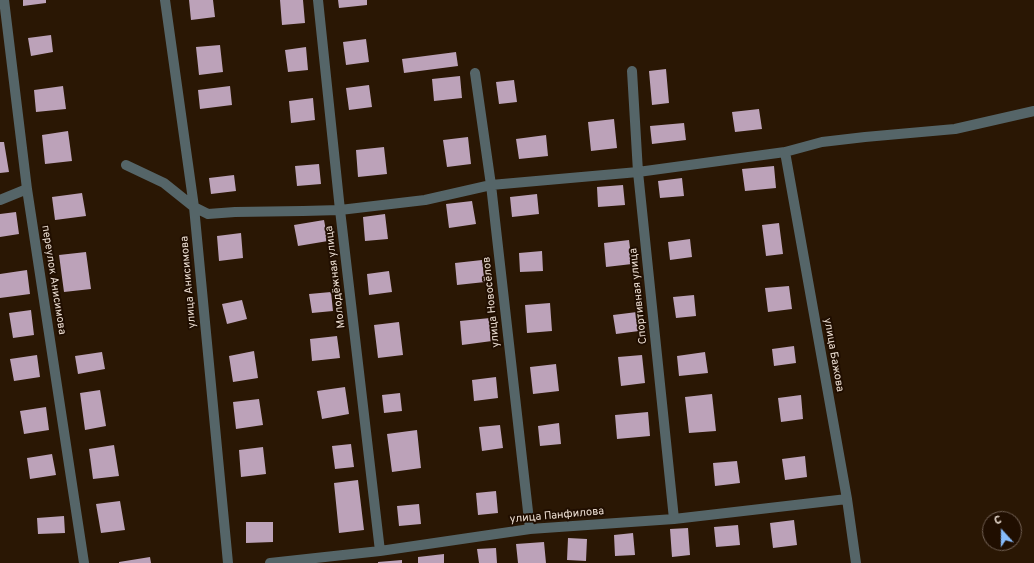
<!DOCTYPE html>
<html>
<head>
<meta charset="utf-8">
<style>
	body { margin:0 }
	#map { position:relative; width:1034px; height:563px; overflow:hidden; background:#2a1704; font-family:Overpass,sans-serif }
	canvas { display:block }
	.north { position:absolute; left:982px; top:511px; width:40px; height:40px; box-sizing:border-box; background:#200e00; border:1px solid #726154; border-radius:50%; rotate:339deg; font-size:11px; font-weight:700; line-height:16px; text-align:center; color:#ecded2 }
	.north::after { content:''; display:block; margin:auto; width:14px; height:18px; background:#86bbfb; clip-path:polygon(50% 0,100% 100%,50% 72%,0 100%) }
</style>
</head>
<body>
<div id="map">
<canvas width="1034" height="563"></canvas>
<div class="north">С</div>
</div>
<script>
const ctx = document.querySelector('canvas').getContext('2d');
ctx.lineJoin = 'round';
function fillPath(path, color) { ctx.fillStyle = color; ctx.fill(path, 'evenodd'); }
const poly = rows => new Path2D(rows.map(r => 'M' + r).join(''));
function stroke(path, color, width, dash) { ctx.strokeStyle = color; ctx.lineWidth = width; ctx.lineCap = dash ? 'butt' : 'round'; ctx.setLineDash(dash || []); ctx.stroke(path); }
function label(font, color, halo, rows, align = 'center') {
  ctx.font = font + ' Overpass,sans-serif'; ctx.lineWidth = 4; ctx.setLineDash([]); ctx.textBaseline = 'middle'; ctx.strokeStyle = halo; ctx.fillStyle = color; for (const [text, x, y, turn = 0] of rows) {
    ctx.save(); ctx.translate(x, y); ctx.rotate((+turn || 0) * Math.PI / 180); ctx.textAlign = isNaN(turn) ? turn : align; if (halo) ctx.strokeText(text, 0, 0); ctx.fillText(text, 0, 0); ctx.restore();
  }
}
const building = poly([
	[23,0,46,0,46,3,23,6],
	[189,0,213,0,215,17,191,20],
	[280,0,303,0,305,23,282,25],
	[338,0,367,0,367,5,339,8],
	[51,35,53,52,31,56,28,38],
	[366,39,369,62,346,65,343,42],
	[220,45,223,72,199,75,196,47],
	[306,47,308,70,288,72,285,50],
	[456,52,458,66,404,73,402,59],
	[666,69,669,103,652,105,649,71],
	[460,76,462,98,434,101,432,79],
	[514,80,517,102,499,104,496,82],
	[369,85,372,107,349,110,346,88],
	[63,86,66,109,36,112,34,90],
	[230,86,232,105,200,109,198,90],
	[313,98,315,120,291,123,289,101],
	[759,109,762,129,735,132,732,112],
	[614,119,617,148,591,151,588,122],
	[684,123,686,140,652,144,650,126],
	[68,131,72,161,45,164,42,135],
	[546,135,548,156,519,159,516,139],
	[468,137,471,164,447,167,443,140],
	[0,142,4,142,9,172,0,173],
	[384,147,387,174,358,177,356,150],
	[319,164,321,184,297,186,295,166],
	[774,166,776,188,745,191,742,169],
	[234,175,236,191,211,194,209,178],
	[682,178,684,196,660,198,658,181],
	[623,185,625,205,598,207,597,187],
	[82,193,86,216,55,220,52,197],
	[537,194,539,214,512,217,510,197],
	[472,201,476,224,449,228,446,204],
	[16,212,19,234,0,237,0,214],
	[385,214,388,239,365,241,363,217],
	[324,220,328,241,298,246,294,225],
	[779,223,783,254,766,256,762,225],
	[241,233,243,258,219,261,217,236],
	[690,239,692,257,670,260,668,242],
	[629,240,632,264,606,267,604,243],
	[542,251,543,271,520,272,519,253],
	[86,252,91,289,64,292,59,255],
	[482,260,485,282,457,285,455,263],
	[27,270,30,294,0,298,0,274],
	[389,271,392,292,369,295,367,274],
	[789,286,792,309,768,312,765,288],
	[331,292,333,311,312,313,309,294],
	[694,295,696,316,676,318,673,297],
	[242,300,247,319,227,324,222,304],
	[550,303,552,331,527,333,525,305],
	[31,310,34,335,13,338,9,313],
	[637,312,639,331,616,334,613,315],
	[490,318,492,341,462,345,460,321],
	[399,322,403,355,378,358,374,325],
	[337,336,340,358,312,361,310,339],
	[794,346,796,363,774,366,772,349],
	[254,351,258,378,233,382,229,356],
	[102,352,105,369,78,374,75,356],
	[705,352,708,373,679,376,677,356],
	[37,355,40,377,14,381,10,359],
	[642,355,645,383,621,386,618,357],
	[556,364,559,391,533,394,530,367],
	[496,377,498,398,474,401,472,380],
	[345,387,349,414,322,419,317,391],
	[100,390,106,426,85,430,80,393],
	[400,393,402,411,384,413,382,395],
	[712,394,716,431,689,433,685,397],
	[801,395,803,419,781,422,778,398],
	[259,399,263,425,236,429,233,402],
	[46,407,49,430,24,434,20,411],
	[648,412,650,436,617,439,615,415],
	[559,423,561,444,540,446,538,426],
	[500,425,503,448,482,451,479,427],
	[417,430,421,468,392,472,387,434],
	[351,444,354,467,335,469,332,446],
	[114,445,119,476,93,479,89,449],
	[263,447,266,474,241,477,239,450],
	[52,454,56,475,30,479,27,458],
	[805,456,807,477,785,480,782,459],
	[737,461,740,483,715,486,713,463],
	[358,480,364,530,339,533,334,483],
	[496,491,498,513,478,515,476,493],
	[120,501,125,530,101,533,96,504],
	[419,504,421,524,399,526,397,506],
	[64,516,65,533,38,534,37,518],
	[794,520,797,545,773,548,770,523],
	[246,522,273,522,273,542,246,543],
	[738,525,740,545,716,547,714,527],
	[688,528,690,555,672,557,670,529],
	[633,533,635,555,615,556,614,535],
	[568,538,587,539,586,561,567,560],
	[544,542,546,563,518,563,516,544],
	[496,548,497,563,479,563,477,549],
	[444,554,444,563,418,563,418,557],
	[150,557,151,563,119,563,119,562],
	[402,560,402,563,378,563,378,562]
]);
const street = poly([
	[4,0,27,189,84,563],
	[165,0,194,207,228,563],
	[318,0,340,210,380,551],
	[632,71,638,172,674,519],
	[475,73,491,185,530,529],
	[785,152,847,499,856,563],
	[126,165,164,183,194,207,208,214,235,212,303,211,340,210,425,200,491,185,638,172,785,152,822,142,865,137,955,129,1034,111],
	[0,200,27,189],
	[270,563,380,551,530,529,674,519,847,499]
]);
const streetNames = [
	["Молодёжная улица",336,277,-97],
	["переулок Анисимова",53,280,81],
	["улица Анисимова",189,282,-95],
	["Спортивная улица",639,296,-96],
	["улица Новосёлов",492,302,-96],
	["улица Бажова",833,355,80],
	["улица Панфилова",557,516,-5]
];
fillPath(building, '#bca2b9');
stroke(street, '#556568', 10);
label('11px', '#ecded2', '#200e00', streetNames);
</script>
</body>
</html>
